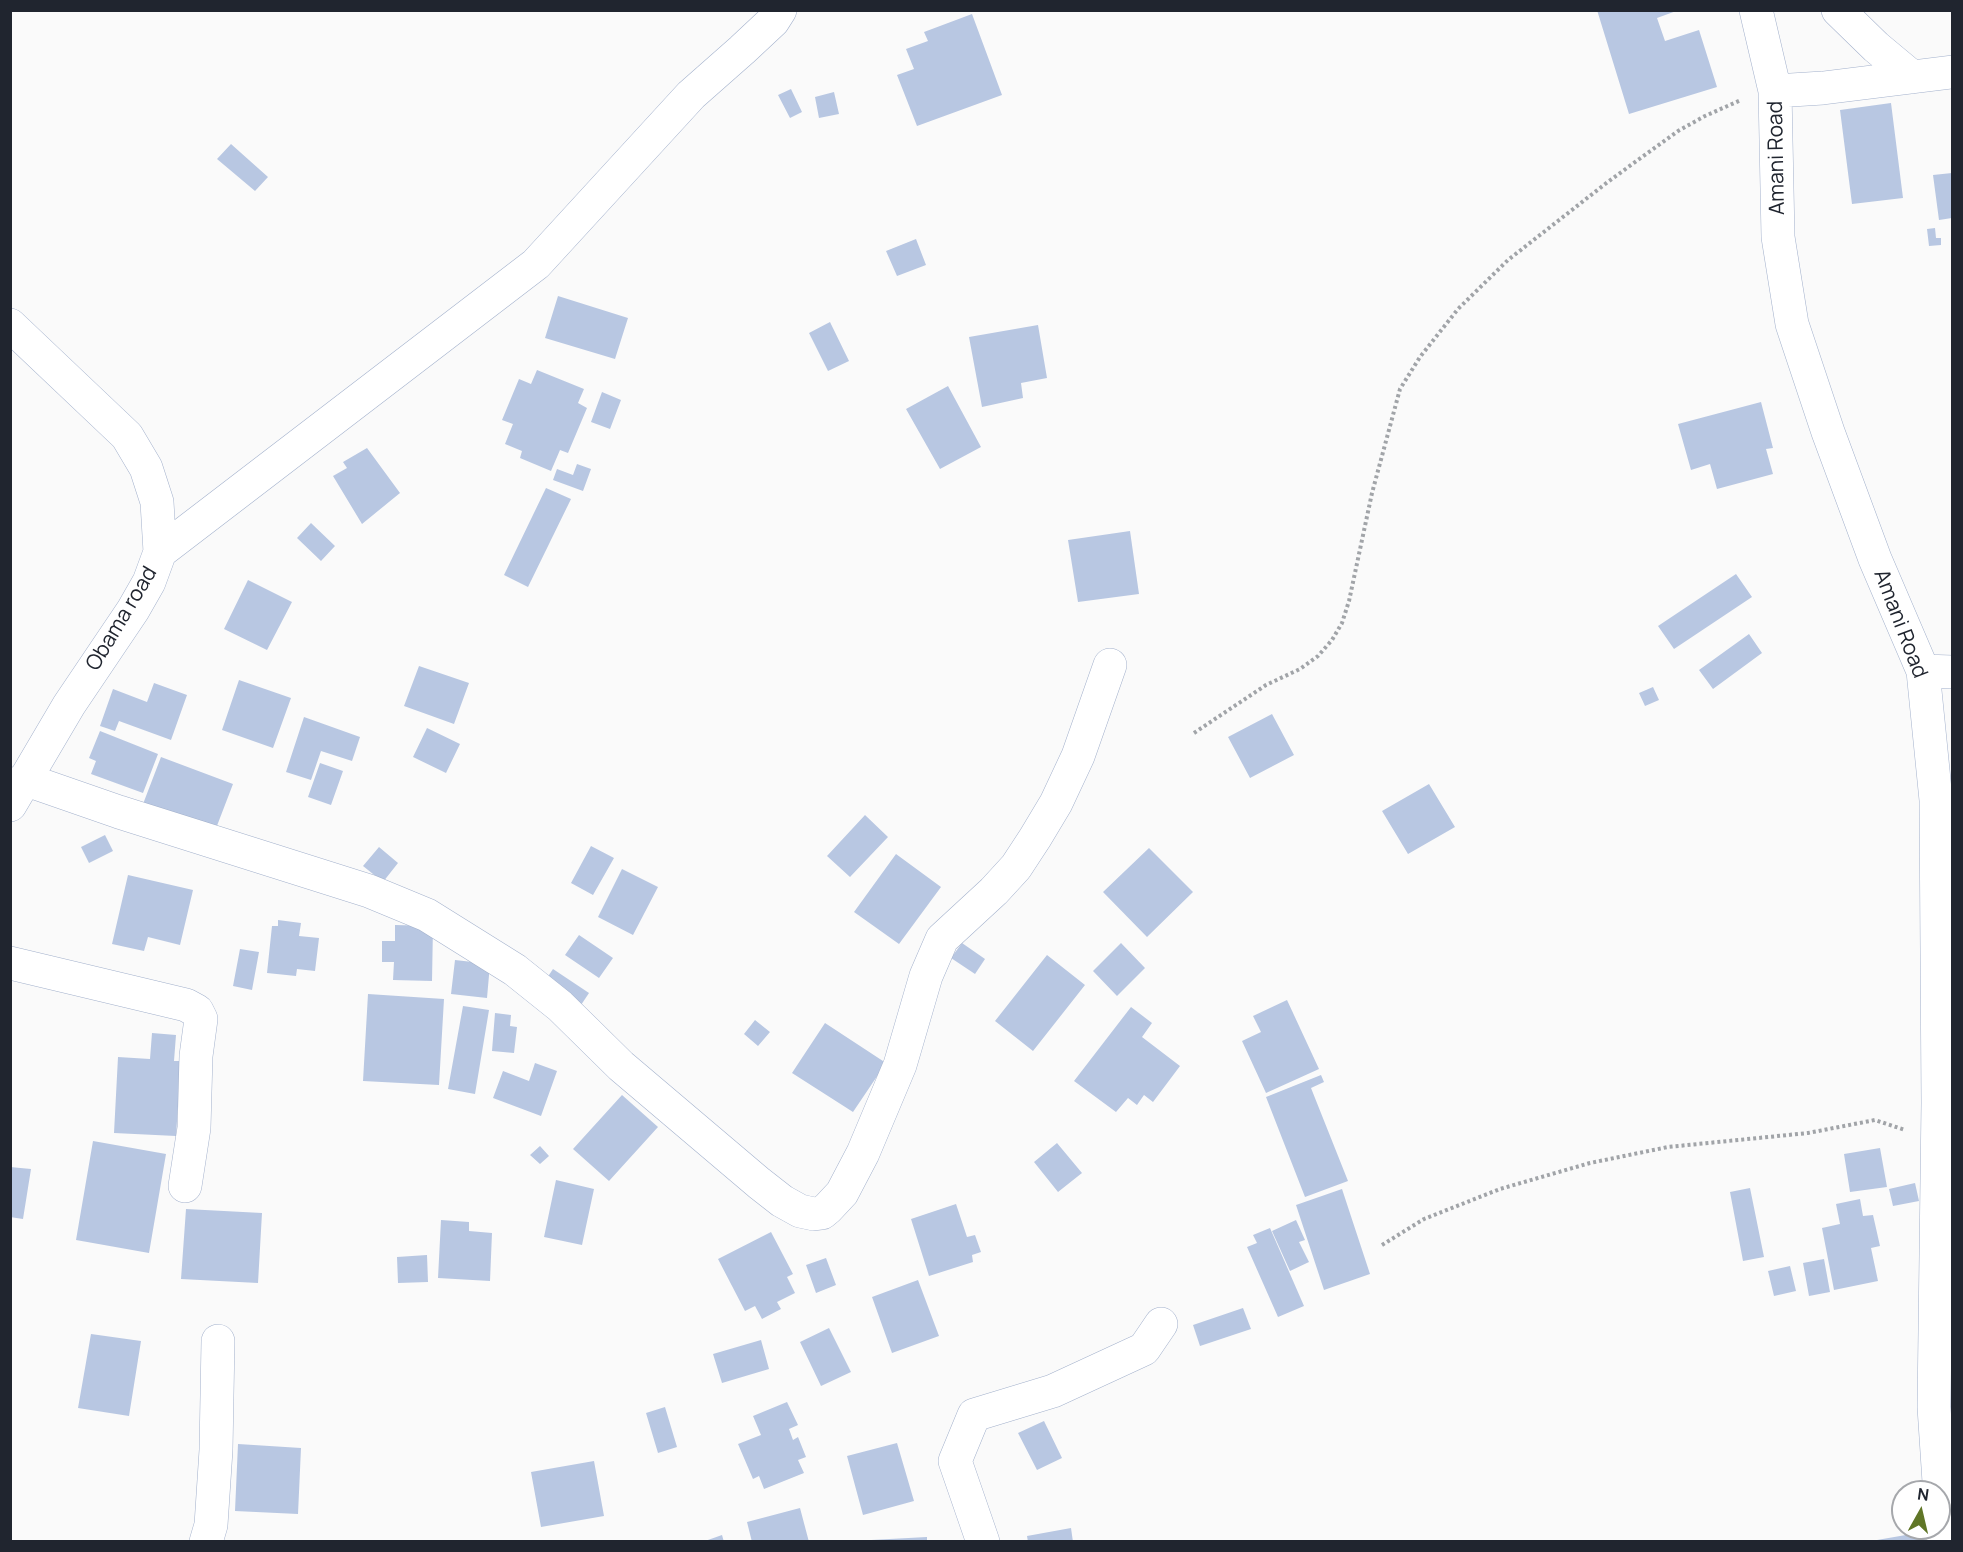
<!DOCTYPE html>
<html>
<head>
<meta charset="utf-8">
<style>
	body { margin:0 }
	#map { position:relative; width:1963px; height:1552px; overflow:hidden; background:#fafafa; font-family:Manrope,sans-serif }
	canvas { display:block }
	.frame { position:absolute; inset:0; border:12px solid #20252f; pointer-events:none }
	.north { position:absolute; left:1891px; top:1480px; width:60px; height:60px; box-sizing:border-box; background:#fff; border:2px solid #a6a8ac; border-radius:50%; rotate:8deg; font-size:16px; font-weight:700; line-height:24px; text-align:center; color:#20252f }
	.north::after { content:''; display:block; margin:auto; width:21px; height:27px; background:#607627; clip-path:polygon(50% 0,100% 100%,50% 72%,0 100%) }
</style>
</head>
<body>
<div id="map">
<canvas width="1963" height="1552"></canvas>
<div class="frame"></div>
<div class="north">N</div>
</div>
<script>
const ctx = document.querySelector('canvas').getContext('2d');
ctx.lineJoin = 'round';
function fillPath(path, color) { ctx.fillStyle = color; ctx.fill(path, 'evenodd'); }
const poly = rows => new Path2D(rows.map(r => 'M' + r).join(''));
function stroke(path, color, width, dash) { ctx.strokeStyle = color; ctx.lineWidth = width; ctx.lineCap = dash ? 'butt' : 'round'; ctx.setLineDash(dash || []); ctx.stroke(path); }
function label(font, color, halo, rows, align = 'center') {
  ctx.font = font + ' Manrope,sans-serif'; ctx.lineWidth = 5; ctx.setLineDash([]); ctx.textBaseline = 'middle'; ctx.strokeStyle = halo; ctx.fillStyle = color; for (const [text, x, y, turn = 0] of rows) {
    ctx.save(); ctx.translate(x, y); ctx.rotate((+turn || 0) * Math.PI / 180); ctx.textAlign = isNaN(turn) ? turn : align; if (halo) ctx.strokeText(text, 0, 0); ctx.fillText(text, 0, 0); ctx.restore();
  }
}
const building = poly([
	[1597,10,1679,10,1657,18,1665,41,1699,30,1717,87,1629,114],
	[972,14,1002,95,917,126,897,75,914,69,906,49,928,41,924,32],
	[791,89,802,112,790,118,778,95],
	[834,92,839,114,819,118,815,97],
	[1891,103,1903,198,1852,204,1840,110],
	[231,144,268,177,255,191,217,159],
	[1952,173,1952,218,1939,220,1933,175],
	[1935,228,1936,238,1941,238,1941,245,1929,246,1927,229],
	[916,239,926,265,897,276,886,251],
	[558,296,628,318,615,359,545,338],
	[830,322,849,361,828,371,809,333],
	[1038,325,1047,378,1021,383,1023,398,982,407,969,337],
	[537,370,584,389,578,403,587,408,568,453,560,450,551,471,520,458,522,451,505,444,513,424,502,420,519,379,531,384],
	[948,386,981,447,940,469,906,409],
	[602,392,621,400,610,429,591,422],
	[1761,402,1773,448,1766,449,1773,474,1717,489,1710,464,1691,470,1678,424],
	[367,448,400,493,362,524,333,476,347,468,343,462],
	[577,464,591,469,583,491,553,480,557,469,573,475],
	[546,488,571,499,528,587,504,575],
	[311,523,335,546,321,561,297,538],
	[1130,531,1139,594,1078,602,1068,540],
	[1736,574,1752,597,1674,649,1658,626],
	[248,580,292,602,267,650,224,629],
	[1749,634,1762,653,1713,689,1699,670],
	[419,666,469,683,454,724,404,706],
	[239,680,291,698,273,748,222,730],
	[154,683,187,695,171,740,119,721,115,731,100,726,113,689,147,702],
	[1653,687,1659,700,1645,706,1639,693],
	[1272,714,1294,755,1250,778,1228,737],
	[304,717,360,737,352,761,321,751,311,780,286,772],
	[427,728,460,744,446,773,413,757],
	[100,731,158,754,143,793,91,774,96,761,89,758],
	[161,757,233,784,215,831,143,804],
	[320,763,343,771,331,805,308,797],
	[1429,784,1455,827,1408,854,1382,811],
	[865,815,888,837,850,877,827,856],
	[105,835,113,851,89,863,81,847],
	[591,846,614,858,593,895,571,883],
	[379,847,398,863,383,882,363,866],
	[1149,848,1193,892,1147,937,1103,892],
	[896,854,941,887,899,944,854,912],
	[622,869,658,887,633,935,598,917],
	[128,875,193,890,180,945,148,937,144,951,112,944],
	[278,920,301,923,299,936,319,938,315,971,297,969,296,976,267,973,272,926,278,926],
	[395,925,433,926,432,981,393,980,394,962,382,962,382,941,395,941],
	[579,935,613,958,599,978,565,955],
	[962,943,985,959,975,974,951,958],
	[1121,943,1145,968,1117,996,1093,971],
	[240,949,259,952,252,990,233,986],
	[1047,955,1085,985,1033,1051,995,1021],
	[455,960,490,964,487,998,451,994],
	[553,969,589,993,579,1008,543,984],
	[368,994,444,999,439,1085,363,1081],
	[1287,1000,1319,1069,1266,1093,1242,1041,1261,1032,1253,1016],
	[463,1006,489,1010,475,1094,448,1089],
	[1131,1007,1152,1023,1142,1037,1180,1066,1153,1102,1144,1095,1137,1105,1128,1098,1116,1112,1074,1081],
	[495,1013,511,1015,510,1026,517,1027,514,1053,492,1051],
	[755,1020,770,1032,758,1046,744,1034],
	[825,1023,886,1063,853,1112,792,1073],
	[152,1033,176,1035,174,1061,181,1061,176,1136,114,1133,118,1057,150,1059],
	[535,1063,557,1071,541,1116,493,1098,503,1071,529,1081],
	[1321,1075,1324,1082,1311,1088,1348,1181,1305,1197,1266,1097],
	[622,1095,658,1127,609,1181,573,1149],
	[93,1141,166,1154,149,1253,76,1240],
	[1057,1143,1082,1173,1058,1192,1034,1162],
	[540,1146,549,1156,540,1164,530,1155],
	[1880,1148,1887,1187,1850,1192,1844,1154],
	[10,1167,31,1169,23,1219,10,1217],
	[556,1180,594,1189,582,1245,544,1237],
	[1915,1183,1919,1201,1893,1206,1889,1189],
	[1750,1188,1764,1257,1743,1261,1730,1192],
	[1342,1189,1370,1274,1324,1290,1296,1205],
	[1860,1199,1863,1216,1873,1215,1880,1246,1871,1248,1878,1281,1834,1290,1822,1228,1840,1224,1836,1204],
	[956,1204,967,1237,975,1235,981,1252,972,1255,973,1262,929,1276,911,1219],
	[186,1209,262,1213,258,1283,181,1279],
	[441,1220,469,1222,469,1231,492,1233,490,1281,438,1278],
	[1296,1220,1305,1240,1299,1242,1309,1262,1290,1271,1272,1231],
	[1270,1228,1304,1306,1278,1317,1247,1247,1257,1243,1253,1235],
	[771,1232,793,1274,787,1277,795,1293,777,1302,781,1309,762,1319,755,1306,745,1311,718,1259],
	[427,1255,428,1282,398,1283,397,1257],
	[826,1258,836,1285,816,1293,806,1265],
	[1824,1259,1830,1292,1809,1296,1803,1263],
	[1790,1266,1796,1291,1774,1296,1768,1271],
	[918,1280,939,1336,892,1353,872,1297],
	[1243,1308,1251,1329,1200,1346,1193,1325],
	[829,1328,851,1372,821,1386,800,1342],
	[91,1334,141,1341,129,1416,78,1408],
	[761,1340,769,1369,722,1383,713,1354],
	[787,1402,798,1425,789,1429,793,1440,798,1437,806,1457,798,1460,804,1473,764,1489,759,1476,753,1479,738,1444,761,1435,753,1416],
	[665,1407,677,1447,658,1453,646,1413],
	[1044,1421,1062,1458,1037,1470,1018,1433],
	[897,1443,914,1501,863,1515,847,1456],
	[238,1444,301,1448,298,1514,235,1511],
	[594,1461,604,1516,541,1527,531,1472],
	[800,1508,809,1542,752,1542,747,1522],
	[1071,1528,1073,1542,1028,1542,1027,1536],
	[1923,1532,1925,1542,1877,1542,1877,1540],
	[722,1535,724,1542,705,1542,705,1541],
	[927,1537,927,1542,871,1542,871,1540]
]);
const path = poly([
	[1194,733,1266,685,1300,669,1318,656,1332,640,1342,623,1349,601,1372,493,1400,389,1420,357,1458,309,1508,260,1609,181,1678,131,1705,116,1741,100],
	[1382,1245,1424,1219,1500,1189,1590,1163,1668,1147,1808,1133,1875,1120,1905,1130]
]);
const street = poly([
	[1756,10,1775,91,1778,237,1792,324,1828,432,1875,559,1923,671,1936,800,1938,1103,1934,1407,1943,1542],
	[1838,10,1876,47,1912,77],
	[1775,91,1823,88,1952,72],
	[10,325,127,436,146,468,157,502,160,552,149,582,133,610,69,705,10,805],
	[160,552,536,264,691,95,742,50,773,21,780,10],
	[1923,671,1952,672],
	[24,779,119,812,369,891,427,915,515,970,560,1006,621,1066,759,1183,782,1201,800,1211,814,1214,822,1213,828,1208,842,1193,863,1153,900,1065,926,976,942,939,994,891,1016,867,1035,838,1056,803,1078,756,1110,665],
	[10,963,186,1005,197,1011,201,1019,196,1056,194,1128,185,1186],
	[206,1542,211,1525,216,1450,218,1341],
	[983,1542,955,1461,974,1415,1053,1391,1144,1349,1161,1324]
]);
const streetNames = [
	["Amani Road",1777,158,-91],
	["Obama road",122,619,-59],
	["Amani Road",1900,624,69]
];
fillPath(building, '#b8c7e2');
stroke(street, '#a3b1cc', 34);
stroke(path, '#a1a4a8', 4, [3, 3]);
stroke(street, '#fff', 33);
label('21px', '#20252f', '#fff', streetNames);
</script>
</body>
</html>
